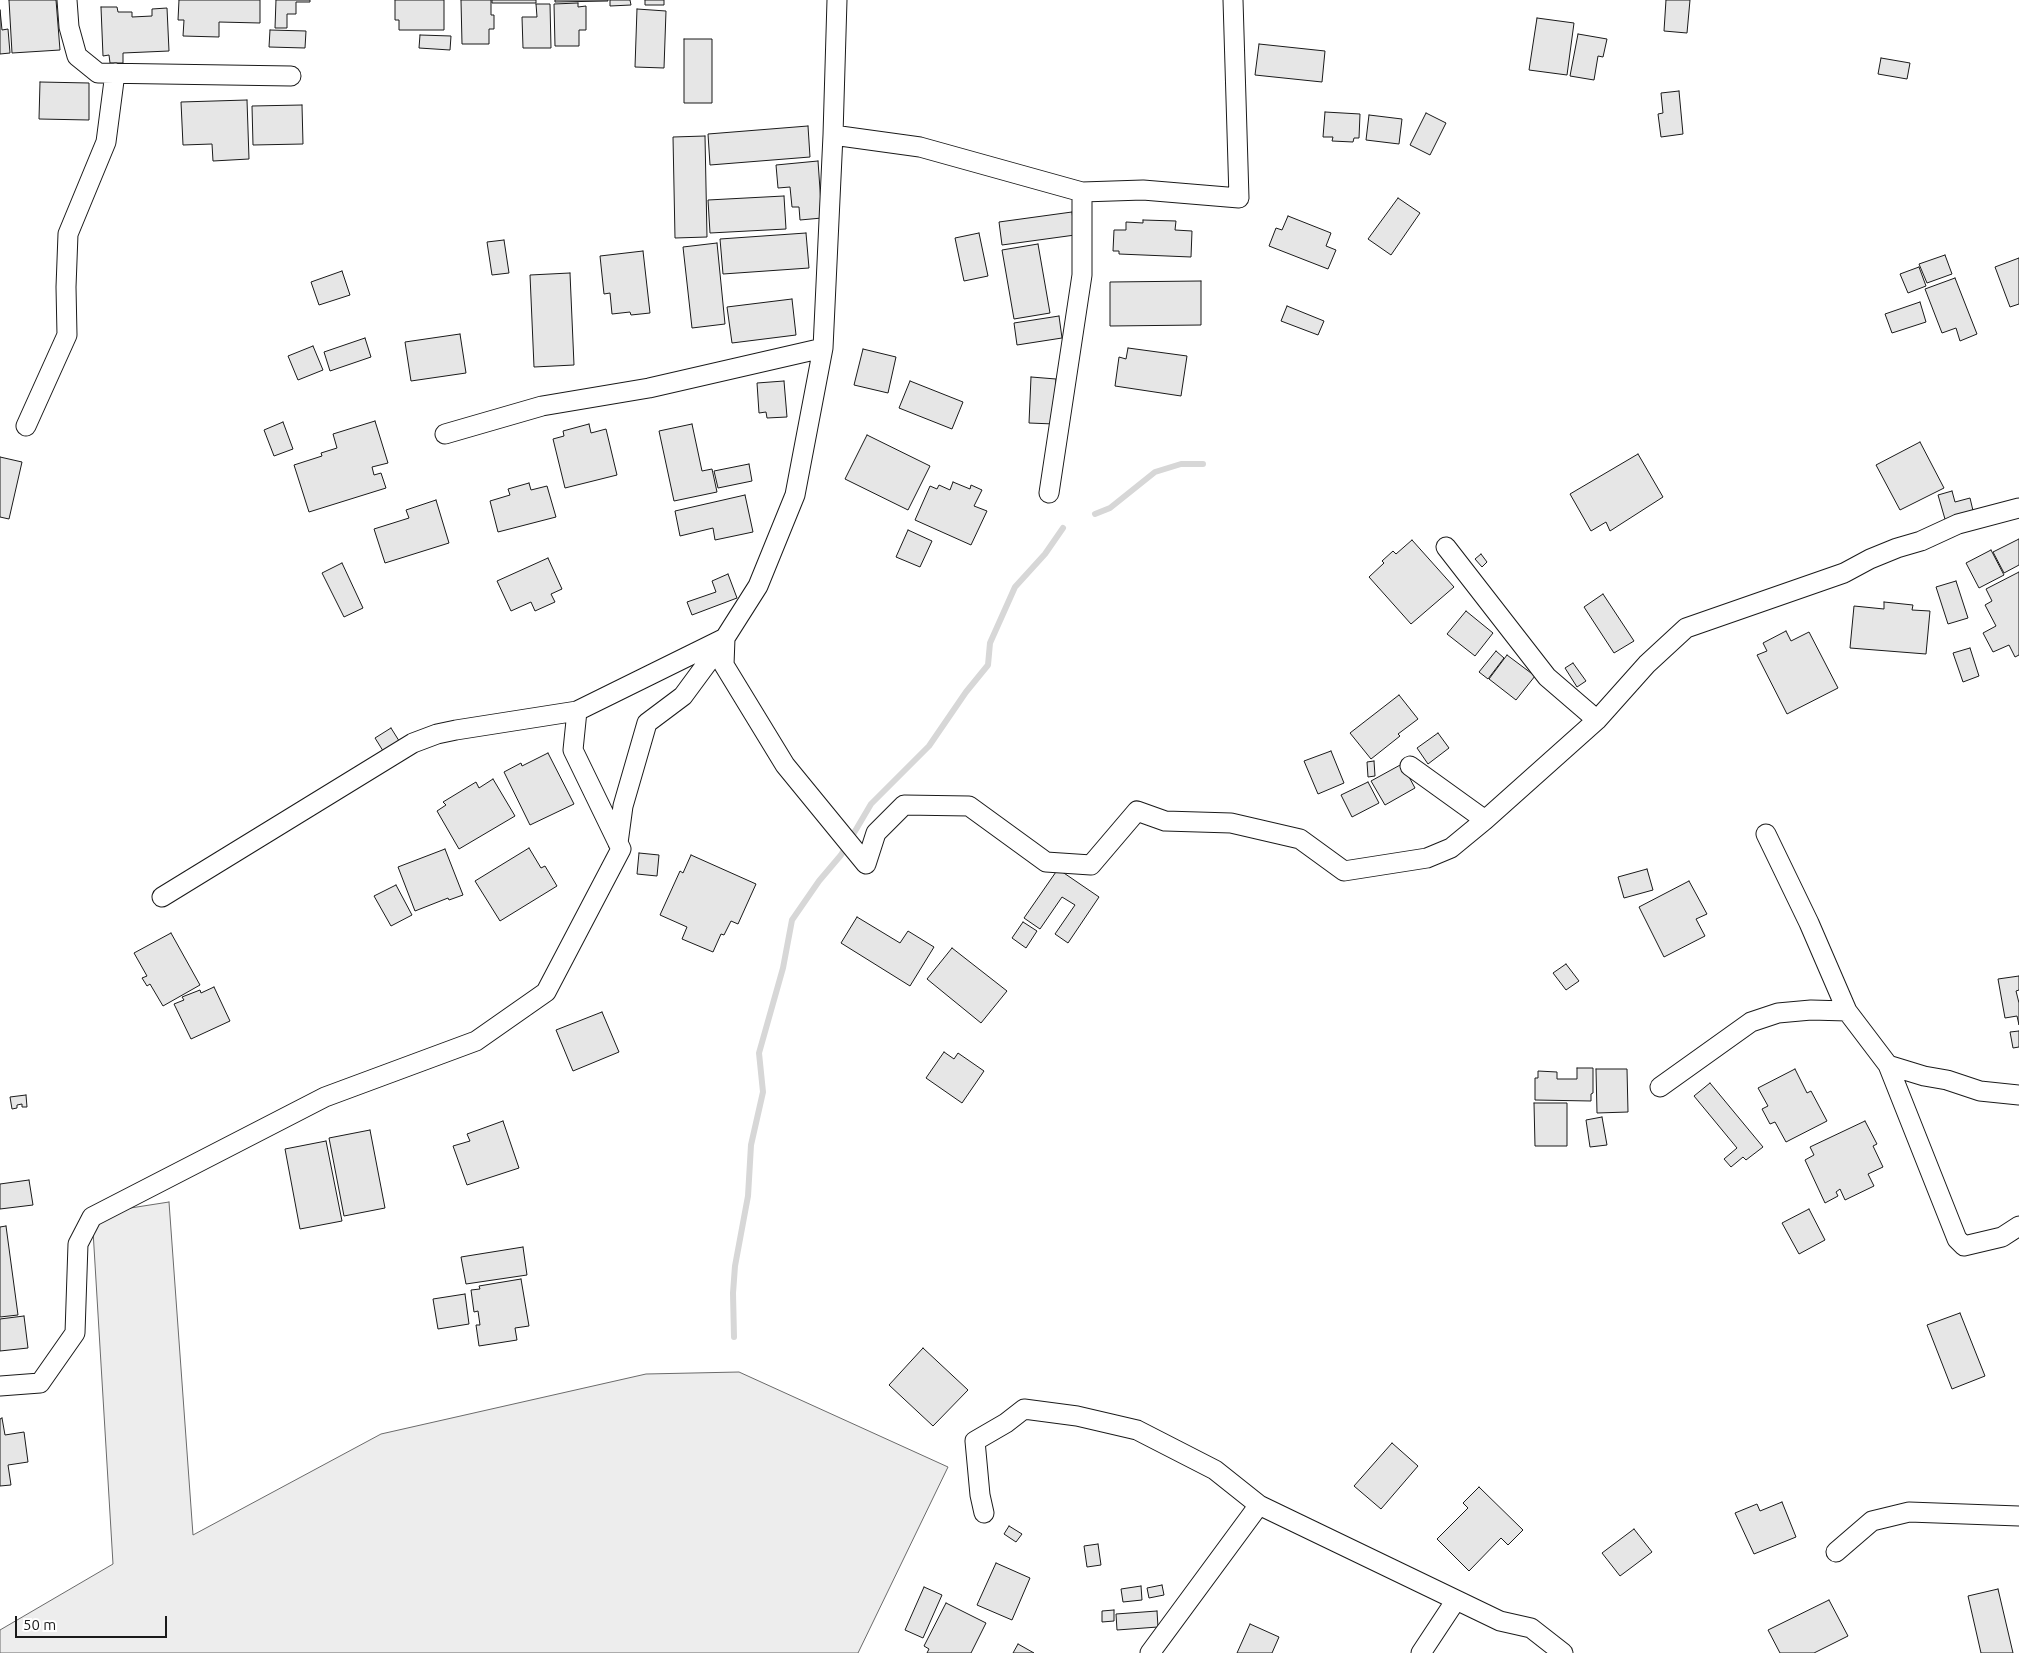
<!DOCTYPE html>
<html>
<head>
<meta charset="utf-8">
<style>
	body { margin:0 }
	#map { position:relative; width:2019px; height:1653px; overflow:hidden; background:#fff; font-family:Ubuntu,sans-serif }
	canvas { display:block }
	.scale { position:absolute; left:15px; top:1616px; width:152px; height:22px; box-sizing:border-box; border:2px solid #1a1a1a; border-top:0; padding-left:6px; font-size:15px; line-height:18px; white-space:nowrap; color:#1a1a1a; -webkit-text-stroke:4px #fff; paint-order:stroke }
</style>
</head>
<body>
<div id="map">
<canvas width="2019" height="1653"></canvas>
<div class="scale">50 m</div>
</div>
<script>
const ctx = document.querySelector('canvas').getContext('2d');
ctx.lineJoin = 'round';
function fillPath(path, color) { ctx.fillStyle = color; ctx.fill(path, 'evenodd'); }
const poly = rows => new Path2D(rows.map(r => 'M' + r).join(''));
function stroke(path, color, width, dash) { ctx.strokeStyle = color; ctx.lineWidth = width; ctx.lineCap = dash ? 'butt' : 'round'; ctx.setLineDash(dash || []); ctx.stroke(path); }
const green = poly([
	[169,1202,193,1535,381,1434,646,1374,739,1372,948,1467,858,1653,0,1653,0,1630,113,1564,92,1214,169,1202]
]);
const stream = poly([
	[1095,514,1110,508,1155,472,1181,464,1203,464],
	[734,1337,733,1293,735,1266,748,1196,751,1145,763,1092,759,1053,783,968,792,920,819,881,841,855,871,804,929,746,966,692,988,665,990,643,1015,587,1045,554,1063,528]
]);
const building = poly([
	[9,0,56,0,60,50,12,53,9,0],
	[179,0,260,0,260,23,219,22,219,37,183,36,184,20,178,20,179,0],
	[276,0,310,0,310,2,296,2,296,14,287,14,287,28,275,28,276,0],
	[395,0,444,0,444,30,399,30,399,20,395,20,395,0],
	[461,0,491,0,491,15,494,15,494,29,489,29,489,44,462,44,461,0],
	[492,0,536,0,536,3,492,3,492,0],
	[555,0,608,0,608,1,555,2,555,0],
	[610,0,630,0,631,5,610,6,610,0],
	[645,0,664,0,664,5,645,5,645,0],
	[1666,0,1690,0,1687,33,1664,31,1666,0],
	[578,3,578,7,586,6,586,30,579,30,579,46,555,46,554,4,578,3],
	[536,4,550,4,551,48,523,48,522,17,537,17,536,4],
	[101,7,117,7,118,12,132,12,132,17,152,16,152,9,167,8,169,51,123,53,123,63,110,63,109,55,103,56,101,7],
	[637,9,666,11,664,68,635,67,637,9],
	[0,10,2,30,8,29,10,53,0,54,0,10],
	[1537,18,1574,23,1567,75,1529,70,1537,18],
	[270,30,306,31,305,48,269,47,270,30],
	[1578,34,1607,39,1603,57,1598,56,1594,80,1570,76,1578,34],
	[420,35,451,36,450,50,419,48,420,35],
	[684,39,712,39,712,103,684,103,684,39],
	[1259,44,1325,51,1322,82,1255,75,1259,44],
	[1881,58,1910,63,1907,79,1878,74,1881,58],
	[40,82,89,83,89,120,39,119,40,82],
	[1679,91,1683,134,1661,137,1658,114,1663,113,1661,93,1679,91],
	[247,100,249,159,213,161,212,144,183,145,181,102,247,100],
	[302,105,303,144,253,145,252,106,302,105],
	[1325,112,1360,114,1359,138,1354,138,1353,142,1332,141,1333,137,1323,137,1325,112],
	[1426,113,1446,123,1430,155,1410,145,1426,113],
	[1369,115,1402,119,1399,144,1366,140,1369,115],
	[808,126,810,157,710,165,708,134,808,126],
	[705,136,707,237,675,238,673,137,705,136],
	[818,161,822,218,800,220,799,207,792,207,790,187,778,188,776,165,818,161],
	[784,196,786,229,710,233,708,200,784,196],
	[1398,198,1420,213,1391,255,1368,239,1398,198],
	[1072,212,1075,235,1002,245,999,222,1072,212],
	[1288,216,1331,233,1326,246,1336,250,1328,269,1269,246,1276,228,1282,230,1288,216],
	[1143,220,1176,221,1175,230,1192,231,1191,257,1119,254,1119,251,1113,251,1114,230,1126,230,1126,222,1143,223,1143,220],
	[806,233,809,268,723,274,720,239,806,233],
	[979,233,988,276,964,281,955,238,979,233],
	[504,240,509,273,492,275,487,242,504,240],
	[717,243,725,324,692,328,683,247,717,243],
	[1038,244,1050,313,1014,319,1002,250,1038,244],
	[643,251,650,313,631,315,630,312,612,314,610,293,604,294,600,256,643,251],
	[1945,255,1952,274,1927,283,1919,264,1945,255],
	[2019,258,2019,304,2010,307,1995,267,2019,258],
	[1919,267,1926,286,1908,293,1900,274,1919,267],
	[342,271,350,295,319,305,311,282,342,271],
	[570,273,574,365,534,367,530,275,570,273],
	[1955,278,1977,334,1960,341,1956,328,1942,333,1925,289,1955,278],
	[1201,281,1201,325,1110,326,1110,282,1201,281],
	[792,299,796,335,732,343,727,307,792,299],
	[1920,302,1926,322,1892,333,1885,314,1920,302],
	[1287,306,1324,321,1318,335,1281,321,1287,306],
	[1059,316,1062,338,1017,345,1014,323,1059,316],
	[460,334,466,373,411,381,405,342,460,334],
	[365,338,371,357,330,371,324,352,365,338],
	[313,346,323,370,298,380,288,356,313,346],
	[1128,348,1187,356,1181,396,1115,386,1119,357,1126,359,1128,348],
	[863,349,896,357,888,393,854,385,863,349],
	[1031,377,1056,379,1054,424,1029,423,1031,377],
	[784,381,787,417,767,418,766,412,759,413,757,383,784,381],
	[910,381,963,402,952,429,899,408,910,381],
	[375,421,388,463,372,467,374,475,381,473,386,488,309,512,294,465,322,456,321,453,337,448,333,434,375,421],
	[283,422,293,449,274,456,264,430,283,422],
	[589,424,591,433,606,429,617,475,565,488,553,439,564,436,563,431,589,424],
	[692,424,702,471,712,469,717,492,674,501,659,431,692,424],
	[867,435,930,466,908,510,845,479,867,435],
	[1920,442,1944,488,1900,510,1876,465,1920,442],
	[1638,454,1663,497,1610,531,1606,522,1591,531,1570,494,1638,454],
	[0,457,22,462,9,519,0,517,0,457],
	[749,464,752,481,718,488,714,471,749,464],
	[953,482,970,489,971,485,982,490,974,506,987,511,971,545,915,520,930,486,937,489,939,485,950,490,953,482],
	[529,483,531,490,547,486,556,517,498,532,490,501,510,495,508,489,529,483],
	[1952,491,1955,502,1970,498,1975,519,1947,526,1938,495,1952,491],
	[745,495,753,532,715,540,713,528,680,536,675,511,745,495],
	[436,500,449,543,385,563,374,529,409,518,406,510,436,500],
	[908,530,932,541,920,567,896,557,908,530],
	[2019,539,2019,565,2004,573,1993,552,2019,539],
	[1412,540,1454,587,1411,624,1369,577,1384,563,1382,561,1393,551,1396,554,1412,540],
	[1991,550,2004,575,1979,588,1966,563,1991,550],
	[1481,554,1487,562,1482,567,1475,559,1481,554],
	[548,558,562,589,551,594,555,602,535,611,531,602,511,611,497,581,548,558],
	[342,563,363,608,344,617,322,573,342,563],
	[2019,572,2019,655,2015,657,2009,645,1993,652,1983,633,1996,626,1985,605,1992,601,1986,589,2019,572],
	[728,574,737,598,692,615,687,602,716,592,712,581,728,574],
	[1956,581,1968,618,1948,624,1936,587,1956,581],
	[1603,594,1634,641,1614,653,1584,607,1603,594],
	[1884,602,1913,605,1912,610,1930,611,1926,654,1850,648,1854,606,1884,609,1884,602],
	[1466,611,1493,633,1475,656,1447,634,1466,611],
	[1786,631,1791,641,1809,632,1838,688,1787,714,1757,655,1767,651,1763,643,1786,631],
	[1970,648,1979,676,1963,682,1953,653,1970,648],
	[1496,651,1504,658,1488,679,1479,672,1496,651],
	[1507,655,1535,676,1516,700,1489,679,1507,655],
	[1573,663,1586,681,1577,687,1565,668,1573,663],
	[1399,695,1418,719,1398,734,1400,736,1371,759,1350,733,1399,695],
	[391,728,401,744,385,754,375,738,391,728],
	[1438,733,1449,748,1428,764,1417,748,1438,733],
	[1331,751,1344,783,1318,794,1304,761,1331,751],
	[548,753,574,804,530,825,504,772,521,763,522,766,548,753],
	[1374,761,1375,776,1368,777,1367,762,1374,761],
	[1402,764,1415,788,1385,805,1371,781,1402,764],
	[493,779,515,816,459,849,437,811,446,805,443,802,476,782,479,788,493,779],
	[1368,782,1379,803,1352,817,1341,795,1368,782],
	[529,848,541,868,545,866,557,886,500,921,475,881,529,848],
	[445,849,463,895,449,900,448,898,415,911,398,867,445,849],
	[639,853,659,855,657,876,637,874,639,853],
	[691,855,756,884,738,924,731,921,724,935,721,934,713,952,682,939,687,927,660,915,680,871,683,873,691,855],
	[1058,869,1099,897,1068,943,1055,934,1075,905,1062,897,1040,929,1024,918,1058,869],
	[1647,869,1653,890,1624,898,1618,877,1647,869],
	[1689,881,1707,914,1696,919,1705,936,1664,957,1639,907,1689,881],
	[396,885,412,915,391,926,374,896,396,885],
	[857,917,900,943,908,931,934,947,910,986,841,943,857,917],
	[1023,922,1037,931,1026,948,1012,938,1023,922],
	[171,933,200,985,163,1006,150,984,147,986,142,978,147,976,134,953,171,933],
	[952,948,1007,991,981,1023,927,979,952,948],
	[1566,964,1579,981,1566,990,1553,973,1566,964],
	[2019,976,2019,990,2016,991,2019,1003,2019,1025,2017,1016,2005,1018,1998,979,2019,976],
	[214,987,230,1021,191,1039,174,1004,184,1000,182,997,200,990,201,993,214,987],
	[602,1012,619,1052,573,1071,556,1030,602,1012],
	[2019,1031,2019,1047,2013,1048,2010,1032,2019,1031],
	[944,1052,954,1059,958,1053,984,1071,962,1103,926,1078,944,1052],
	[1577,1068,1593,1068,1593,1093,1591,1094,1591,1101,1535,1100,1535,1078,1538,1078,1538,1071,1557,1072,1557,1079,1577,1079,1577,1068],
	[1596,1069,1627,1069,1628,1112,1597,1113,1596,1069],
	[1795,1069,1807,1093,1811,1091,1827,1121,1786,1142,1775,1122,1770,1124,1762,1109,1768,1106,1758,1088,1795,1069],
	[1710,1083,1763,1147,1746,1160,1743,1157,1731,1167,1724,1159,1737,1148,1694,1096,1710,1083],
	[26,1095,27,1107,22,1107,22,1104,17,1105,17,1108,12,1109,10,1097,26,1095],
	[1534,1103,1567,1103,1567,1146,1535,1146,1534,1103],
	[1602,1117,1607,1145,1590,1147,1586,1120,1602,1117],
	[503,1121,519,1168,467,1185,453,1146,470,1141,467,1134,503,1121],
	[1865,1121,1877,1144,1873,1146,1883,1167,1868,1174,1874,1186,1845,1200,1840,1189,1836,1192,1838,1196,1825,1203,1805,1160,1814,1155,1810,1147,1865,1121],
	[370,1130,385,1208,344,1216,329,1138,370,1130],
	[326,1141,342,1221,300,1229,285,1149,326,1141],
	[29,1180,33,1205,0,1209,0,1184,29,1180],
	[1809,1209,1825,1240,1799,1254,1782,1223,1809,1209],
	[6,1226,18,1315,0,1317,0,1227,6,1226],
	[523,1247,527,1275,466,1284,461,1257,523,1247],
	[521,1279,529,1326,515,1328,517,1340,479,1346,476,1325,480,1325,478,1311,474,1312,471,1290,480,1289,479,1286,521,1279],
	[465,1294,469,1324,438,1329,433,1299,465,1294],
	[1960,1313,1985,1376,1952,1389,1927,1325,1960,1313],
	[24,1316,28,1348,0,1351,0,1319,24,1316],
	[923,1348,968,1390,933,1426,889,1385,923,1348],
	[2,1418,5,1435,24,1432,28,1462,8,1465,11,1485,0,1486,0,1419,2,1418],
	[1392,1443,1418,1466,1381,1509,1354,1486,1392,1443],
	[1479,1487,1523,1530,1508,1545,1501,1538,1469,1571,1437,1539,1468,1508,1463,1503,1479,1487],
	[1782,1502,1796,1537,1754,1554,1735,1513,1757,1504,1760,1511,1782,1502],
	[1009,1526,1022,1534,1016,1542,1004,1534,1009,1526],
	[1634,1529,1652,1552,1620,1576,1602,1553,1634,1529],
	[1098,1544,1101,1565,1087,1567,1084,1546,1098,1544],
	[996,1563,1030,1578,1012,1620,977,1605,996,1563],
	[1162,1585,1164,1595,1149,1598,1147,1588,1162,1585],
	[1141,1586,1142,1600,1123,1602,1121,1589,1141,1586],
	[924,1587,942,1595,923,1638,905,1630,924,1587],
	[1998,1589,2013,1653,1981,1653,1968,1596,1998,1589],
	[1829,1600,1848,1636,1814,1653,1780,1653,1768,1630,1829,1600],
	[946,1603,986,1623,971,1653,927,1653,929,1649,924,1646,946,1603],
	[1114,1610,1114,1621,1102,1622,1102,1611,1114,1610],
	[1157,1611,1158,1627,1117,1630,1116,1614,1157,1611],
	[1250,1624,1279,1637,1272,1653,1237,1653,1250,1624],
	[1018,1644,1034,1653,1013,1653,1018,1644]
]);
const street = poly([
	[67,0,69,27,77,56,98,73,291,76],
	[833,135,920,147,1082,192],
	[26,426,67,335,66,287,68,234,106,142,115,73],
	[445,434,542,406,649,388,823,348],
	[1049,493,1082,275,1082,192,1143,190,1239,198,1233,0],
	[1446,547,1547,677,1597,720],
	[725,638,724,665,785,765,866,864],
	[1410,766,1485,820],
	[1766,834,1809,923,1847,1011],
	[618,843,623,806,647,723,683,696,725,639],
	[866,864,876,833,904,805,969,806,1046,862,1091,865,1137,811,1165,821,1231,823,1300,839,1344,871,1427,858,1451,848,1485,820,1597,720,1647,664,1686,628,1844,573,1870,559,1897,548,1921,541,1958,524,2019,508],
	[162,897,413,743,437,734,456,730,577,711],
	[1888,1065,1957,1239,1964,1246,2002,1237,2019,1226],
	[1660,1087,1751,1022,1778,1013,1811,1010,1847,1011,1888,1065,1924,1076,1947,1080,1980,1091,2019,1095],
	[0,1386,40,1383,75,1333,78,1244,92,1217,325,1097,476,1041,546,992,621,849,573,750,577,711,725,638,758,586,795,495,823,348,833,135,837,0],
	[984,1513,980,1495,975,1441,1006,1423,1024,1409,1077,1416,1137,1430,1215,1470,1259,1505],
	[1836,1552,1872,1521,1909,1512,2019,1516],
	[1150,1653,1259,1505,1500,1621,1531,1628,1563,1653],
	[1421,1653,1456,1600]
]);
fillPath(green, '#ededed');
stroke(green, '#6a6a6a', 1);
stroke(stream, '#d7d7d7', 6);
fillPath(building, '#e6e6e6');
stroke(building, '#1a1a1a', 1);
stroke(street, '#1a1a1a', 21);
stroke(street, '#fff', 19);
</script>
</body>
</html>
